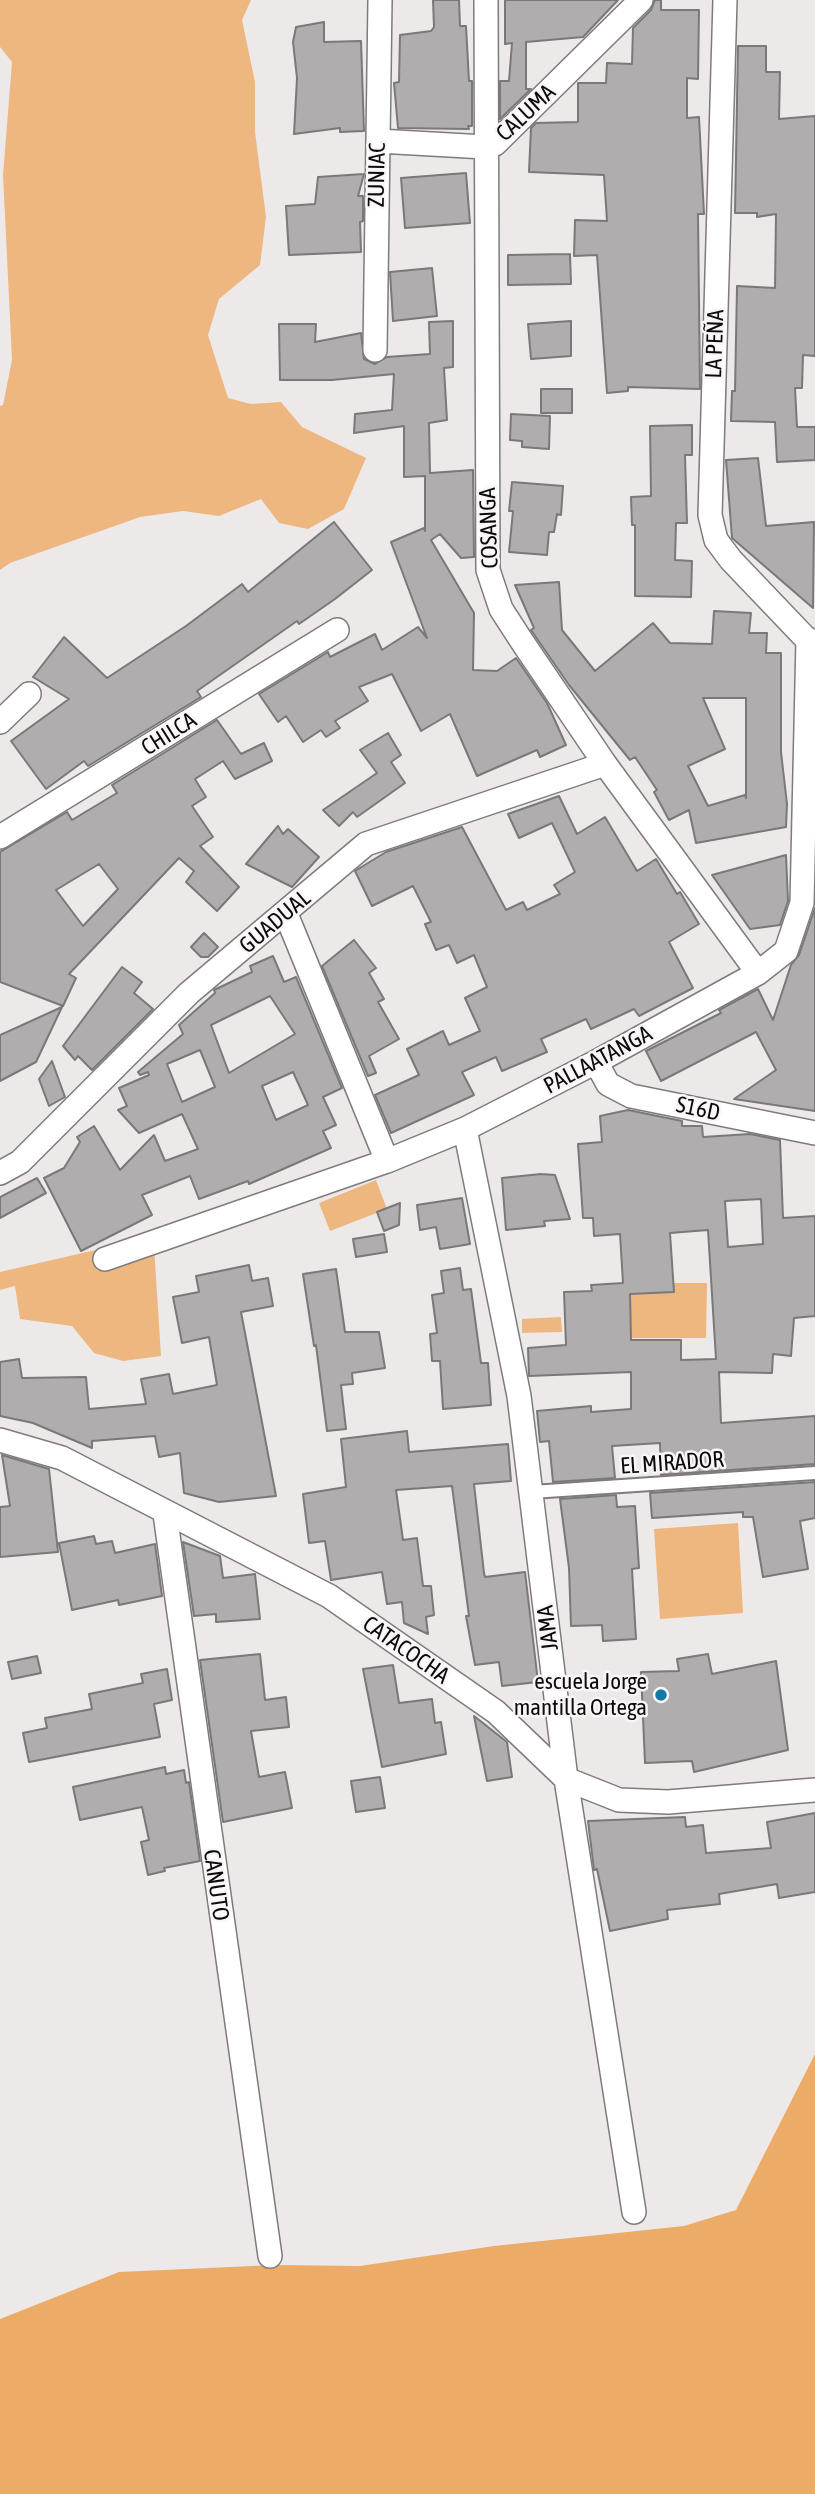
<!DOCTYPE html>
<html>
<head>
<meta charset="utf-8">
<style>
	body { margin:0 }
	canvas { display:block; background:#ede9e9 }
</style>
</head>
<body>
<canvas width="815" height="2494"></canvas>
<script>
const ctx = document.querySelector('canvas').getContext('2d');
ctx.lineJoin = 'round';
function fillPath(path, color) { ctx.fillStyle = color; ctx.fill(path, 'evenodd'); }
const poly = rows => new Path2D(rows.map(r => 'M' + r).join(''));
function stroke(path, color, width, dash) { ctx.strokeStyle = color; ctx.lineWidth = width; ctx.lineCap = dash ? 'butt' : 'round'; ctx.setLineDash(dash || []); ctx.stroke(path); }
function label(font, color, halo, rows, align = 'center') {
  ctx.font = font + ' "Asap Condensed",sans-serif'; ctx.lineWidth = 5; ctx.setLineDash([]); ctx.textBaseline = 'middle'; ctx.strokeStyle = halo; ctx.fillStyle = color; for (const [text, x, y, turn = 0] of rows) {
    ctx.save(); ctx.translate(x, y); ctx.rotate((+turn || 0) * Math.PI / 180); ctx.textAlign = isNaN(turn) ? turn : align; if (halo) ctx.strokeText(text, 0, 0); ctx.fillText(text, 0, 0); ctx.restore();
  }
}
const green = poly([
	[0,0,251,0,242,20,255,82,255,132,266,217,260,265,219,299,208,335,228,398,251,404,281,402,302,427,366,458,344,509,308,529,279,523,261,499,219,516,183,511,140,517,10,563,0,570,0,406,3,405,12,360,3,175,12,62,0,47],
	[376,1180,387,1209,330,1231,319,1203],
	[154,1246,161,1356,123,1361,94,1353,72,1326,20,1319,15,1286,0,1290,0,1272,100,1249],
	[628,1283,707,1283,706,1338,628,1338],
	[561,1317,562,1332,522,1333,522,1319],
	[738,1523,743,1613,660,1619,654,1529]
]);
const forest = poly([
	[815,2054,815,2494,0,2494,0,2319,119,2272,275,2265,360,2266,494,2246,684,2226,736,2210]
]);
const building = poly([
	[433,0,459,0,460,26,466,26,469,81,472,81,472,126,468,126,469,129,398,128,394,83,399,82,400,35,431,31,434,27,433,0],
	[505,0,618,0,583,37,526,42,526,89,531,89,500,119,500,81,509,81,512,43,505,44,505,0],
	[655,0,661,0,661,10,699,10,698,79,687,78,687,118,699,117,704,214,698,214,700,389,628,387,628,391,607,393,597,255,574,256,575,220,607,221,604,175,529,172,531,128,536,123,578,122,578,83,606,83,607,63,632,64,633,28,651,10,655,0],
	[324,22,324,42,361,41,364,131,340,132,340,128,294,134,297,78,293,42,296,27,324,22],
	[738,46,766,46,766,72,780,72,779,119,815,116,815,356,803,355,802,388,795,388,797,427,815,427,815,460,777,462,775,422,731,421,732,391,735,391,737,286,775,288,776,214,757,217,757,213,735,213,738,46],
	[466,173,470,223,405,228,401,178,466,173],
	[364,174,358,196,363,196,363,221,360,222,361,252,289,255,286,206,315,204,318,177,364,174],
	[570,254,571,284,508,285,508,255,570,254],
	[432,268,437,316,393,321,390,272,432,268],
	[453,321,453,367,444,368,447,420,429,423,430,473,473,470,474,557,461,558,440,534,431,540,474,613,473,670,497,671,516,658,547,703,566,745,540,757,537,750,477,776,450,714,421,731,392,674,359,687,368,701,335,721,340,728,326,737,321,730,303,742,286,716,278,722,259,694,328,652,330,657,375,634,382,650,418,627,427,638,391,542,424,528,425,531,425,476,404,477,404,426,354,433,355,414,392,410,394,374,332,380,280,380,279,324,316,324,315,342,361,333,364,359,375,364,387,357,430,354,429,322,453,321],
	[571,321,571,356,531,359,528,324,571,321],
	[541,389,572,389,572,413,541,413,541,389],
	[511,414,550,416,549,449,522,447,522,441,510,440,511,414],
	[692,425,692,455,685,455,687,523,676,523,675,560,692,561,691,597,635,596,635,525,632,525,631,497,651,496,650,426,692,425],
	[758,458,766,526,814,522,813,608,732,538,726,460,758,458],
	[512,482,563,486,561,515,557,514,554,532,549,532,547,555,509,552,513,511,509,511,512,482],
	[334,522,372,570,335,599,299,624,297,621,197,691,201,697,88,766,84,761,46,789,11,741,69,699,33,677,64,637,107,678,186,626,242,584,248,592,334,522],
	[559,582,562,630,595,671,653,623,670,643,712,644,714,611,751,613,749,633,767,633,766,653,781,653,781,752,787,804,786,827,696,843,689,810,669,820,654,792,657,790,635,757,630,760,569,685,531,630,534,628,515,585,559,582],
	[703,698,746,698,746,798,745,795,708,806,688,766,725,749,703,698],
	[217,720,241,754,264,743,272,761,235,779,223,761,195,779,206,797,192,806,213,837,200,846,239,887,217,911,186,882,194,871,179,858,69,974,76,978,63,1006,0,982,0,852,67,812,72,820,117,793,112,785,217,720],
	[99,864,118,889,83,926,56,890,99,864],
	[388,733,401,755,391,762,405,783,357,817,353,812,339,826,323,810,377,773,360,750,388,733],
	[559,796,577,834,605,817,637,871,656,859,677,894,680,892,699,924,669,942,693,988,639,1016,634,1009,591,1029,586,1019,541,1039,547,1052,502,1071,496,1057,462,1072,474,1095,391,1133,375,1095,419,1075,407,1049,443,1031,449,1045,480,1031,465,998,487,987,474,955,457,963,449,945,436,950,425,924,431,922,413,886,372,906,355,871,386,852,462,827,506,910,523,902,527,910,560,894,554,885,575,872,552,823,519,838,508,814,559,796],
	[278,826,283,834,288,829,319,857,292,887,246,864,278,826],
	[786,855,788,901,780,925,750,929,712,875,786,855],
	[815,908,815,1111,734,1099,776,1070,756,1032,661,1081,646,1051,721,1013,719,1010,758,989,773,1020,791,965,799,955,815,908],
	[204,933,218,947,208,957,201,957,191,947,204,933],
	[354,940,376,968,369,973,384,999,378,1002,399,1039,369,1056,376,1073,368,1076,322,966,354,940],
	[273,956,284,982,296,977,342,1088,323,1097,336,1125,323,1131,331,1148,249,1184,248,1181,199,1199,190,1176,142,1195,152,1215,81,1251,44,1178,64,1168,80,1142,77,1137,94,1126,120,1170,154,1135,165,1161,198,1149,182,1114,139,1133,118,1110,127,1106,119,1088,149,1075,148,1072,140,1075,138,1072,183,1034,179,1025,215,993,214,990,252,972,250,966,273,956],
	[270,996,295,1034,229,1073,211,1025,270,996],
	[200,1050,215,1087,182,1102,167,1064,200,1050],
	[293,1072,308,1105,276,1120,262,1086,293,1072],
	[122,967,142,982,134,993,153,1009,92,1070,78,1056,75,1060,63,1046,122,967],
	[62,1007,36,1062,0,1081,0,1035,62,1007],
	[52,1061,65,1097,49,1106,39,1079,52,1061],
	[628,1110,682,1121,682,1126,702,1126,703,1137,750,1134,780,1140,783,1218,815,1216,815,1316,794,1318,791,1356,773,1354,772,1373,719,1372,721,1423,815,1416,815,1464,661,1475,660,1443,612,1446,615,1478,553,1482,549,1441,540,1442,537,1411,591,1406,591,1412,631,1409,631,1372,529,1376,528,1348,566,1345,564,1292,592,1291,591,1285,623,1283,620,1234,594,1236,593,1218,583,1218,578,1144,602,1142,600,1116,628,1110],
	[761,1199,763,1244,728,1247,725,1201,761,1199],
	[708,1230,716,1359,681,1360,681,1340,631,1340,630,1294,674,1292,670,1233,708,1230],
	[541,1174,555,1175,570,1219,544,1221,545,1226,506,1230,502,1178,541,1174],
	[37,1178,46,1193,0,1218,0,1197,37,1178],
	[462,1198,470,1244,440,1249,436,1227,420,1230,417,1205,462,1198],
	[400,1203,399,1225,384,1231,377,1212,400,1203],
	[384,1234,387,1252,356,1257,353,1239,384,1234],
	[249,1265,252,1281,268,1278,273,1306,241,1312,276,1496,219,1502,184,1493,180,1453,159,1457,155,1436,92,1441,92,1448,33,1423,0,1416,0,1362,19,1359,22,1378,86,1377,89,1409,146,1404,141,1379,169,1374,173,1394,217,1385,209,1337,182,1343,173,1297,199,1292,196,1276,249,1265],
	[460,1268,463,1290,471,1289,481,1363,488,1363,491,1405,443,1409,440,1361,432,1361,430,1334,437,1333,432,1295,444,1293,441,1271,460,1268],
	[336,1269,345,1332,379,1332,385,1368,352,1373,353,1384,341,1385,346,1429,327,1431,316,1345,314,1346,303,1274,336,1269],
	[407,1431,409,1452,508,1444,511,1481,474,1484,484,1573,485,1577,525,1572,538,1682,502,1686,499,1662,475,1665,466,1616,469,1616,452,1486,396,1490,403,1540,417,1538,423,1586,431,1586,434,1615,426,1617,428,1634,404,1623,402,1602,387,1604,382,1572,331,1580,325,1541,309,1543,303,1494,346,1487,341,1439,407,1431],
	[2,1455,49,1469,58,1552,0,1557,0,1507,10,1506,2,1455],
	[815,1482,815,1518,800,1521,808,1569,763,1577,753,1517,743,1517,743,1512,652,1518,650,1493,815,1482],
	[616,1495,617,1507,635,1506,639,1568,632,1569,636,1639,603,1641,602,1625,571,1626,569,1568,560,1499,616,1495],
	[94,1536,96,1544,112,1541,115,1553,155,1544,162,1596,119,1605,118,1600,72,1610,59,1543,94,1536],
	[183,1542,220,1556,223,1578,255,1574,260,1619,216,1622,216,1614,194,1616,183,1542],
	[260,1654,265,1700,286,1697,289,1727,251,1731,259,1777,285,1772,292,1808,223,1822,200,1660,260,1654],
	[708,1654,712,1674,776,1661,788,1750,694,1772,692,1761,645,1763,641,1672,679,1671,677,1659,708,1654],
	[37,1656,41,1673,12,1679,8,1662,37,1656],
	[393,1665,399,1703,432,1699,435,1723,441,1722,446,1754,382,1767,363,1669,393,1665],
	[167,1669,172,1700,154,1704,160,1737,29,1762,23,1733,47,1728,45,1718,92,1709,89,1694,143,1683,141,1674,167,1669],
	[474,1716,507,1742,512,1777,487,1781,474,1716],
	[165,1767,166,1774,184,1770,186,1783,189,1782,200,1861,164,1868,165,1871,148,1875,141,1842,149,1840,142,1807,80,1820,73,1787,165,1767],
	[380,1777,385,1808,356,1812,351,1781,380,1777],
	[815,1813,815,1892,779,1898,777,1884,719,1894,720,1904,667,1910,668,1919,610,1931,597,1869,594,1870,588,1821,685,1817,686,1827,703,1825,706,1853,771,1848,767,1822,815,1813]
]);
const lane = poly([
	[532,1492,815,1473]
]);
const street = poly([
	[486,0,488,570,501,609,523,643,605,764,758,973],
	[725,0,710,515,716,540,731,560,815,648],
	[378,141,485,147,495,144,641,0],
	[375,350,380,0],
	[0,722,29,694],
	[0,837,337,630],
	[286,914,387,1161],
	[596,1062,608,1084,631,1096,815,1133],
	[465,1129,519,1396,566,1779,634,2212],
	[0,1173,20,1162,189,993,366,844,605,764],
	[105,1259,387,1161,465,1129,596,1062,758,973,786,951,802,903,808,639],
	[0,1440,62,1458,329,1596,496,1712,566,1779,619,1800,668,1802,815,1790],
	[165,1514,270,2256]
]);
const markers = [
	[661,1695,7,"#1378a4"]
];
const streetNames = [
	["CALUMA",526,113,-43],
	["ZUNIAC",377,175,-89],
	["LA PEÑA",715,344,-88],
	["COSANGA",489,528,-92],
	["CHILCA",169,734,-32],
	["GUADUAL",275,922,-40],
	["PALLAATANGA",598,1060,-28],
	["S16D",698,1109,12],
	["EL MIRADOR",672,1463,-4],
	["JAMA",548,1628,-97],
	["CATACOCHA",406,1650,35],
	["CANUTO",216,1885,82]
];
const poiNames = [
	["escuela Jorge",647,1682],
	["mantilla Ortega",647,1708]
];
fillPath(green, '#eeb780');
fillPath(forest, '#ecab67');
fillPath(building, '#b0adaf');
stroke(building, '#7b7879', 2);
stroke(lane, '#7f7b7c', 16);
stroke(street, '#7f7b7c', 26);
stroke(lane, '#fff', 12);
stroke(street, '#fff', 23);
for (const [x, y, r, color] of markers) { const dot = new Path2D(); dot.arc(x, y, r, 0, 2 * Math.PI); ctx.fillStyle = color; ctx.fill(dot); stroke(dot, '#faf6f7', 2.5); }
label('23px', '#0c0b0b', '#faf6f7', streetNames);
label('23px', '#0c0b0b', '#faf6f7', poiNames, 'right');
</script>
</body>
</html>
